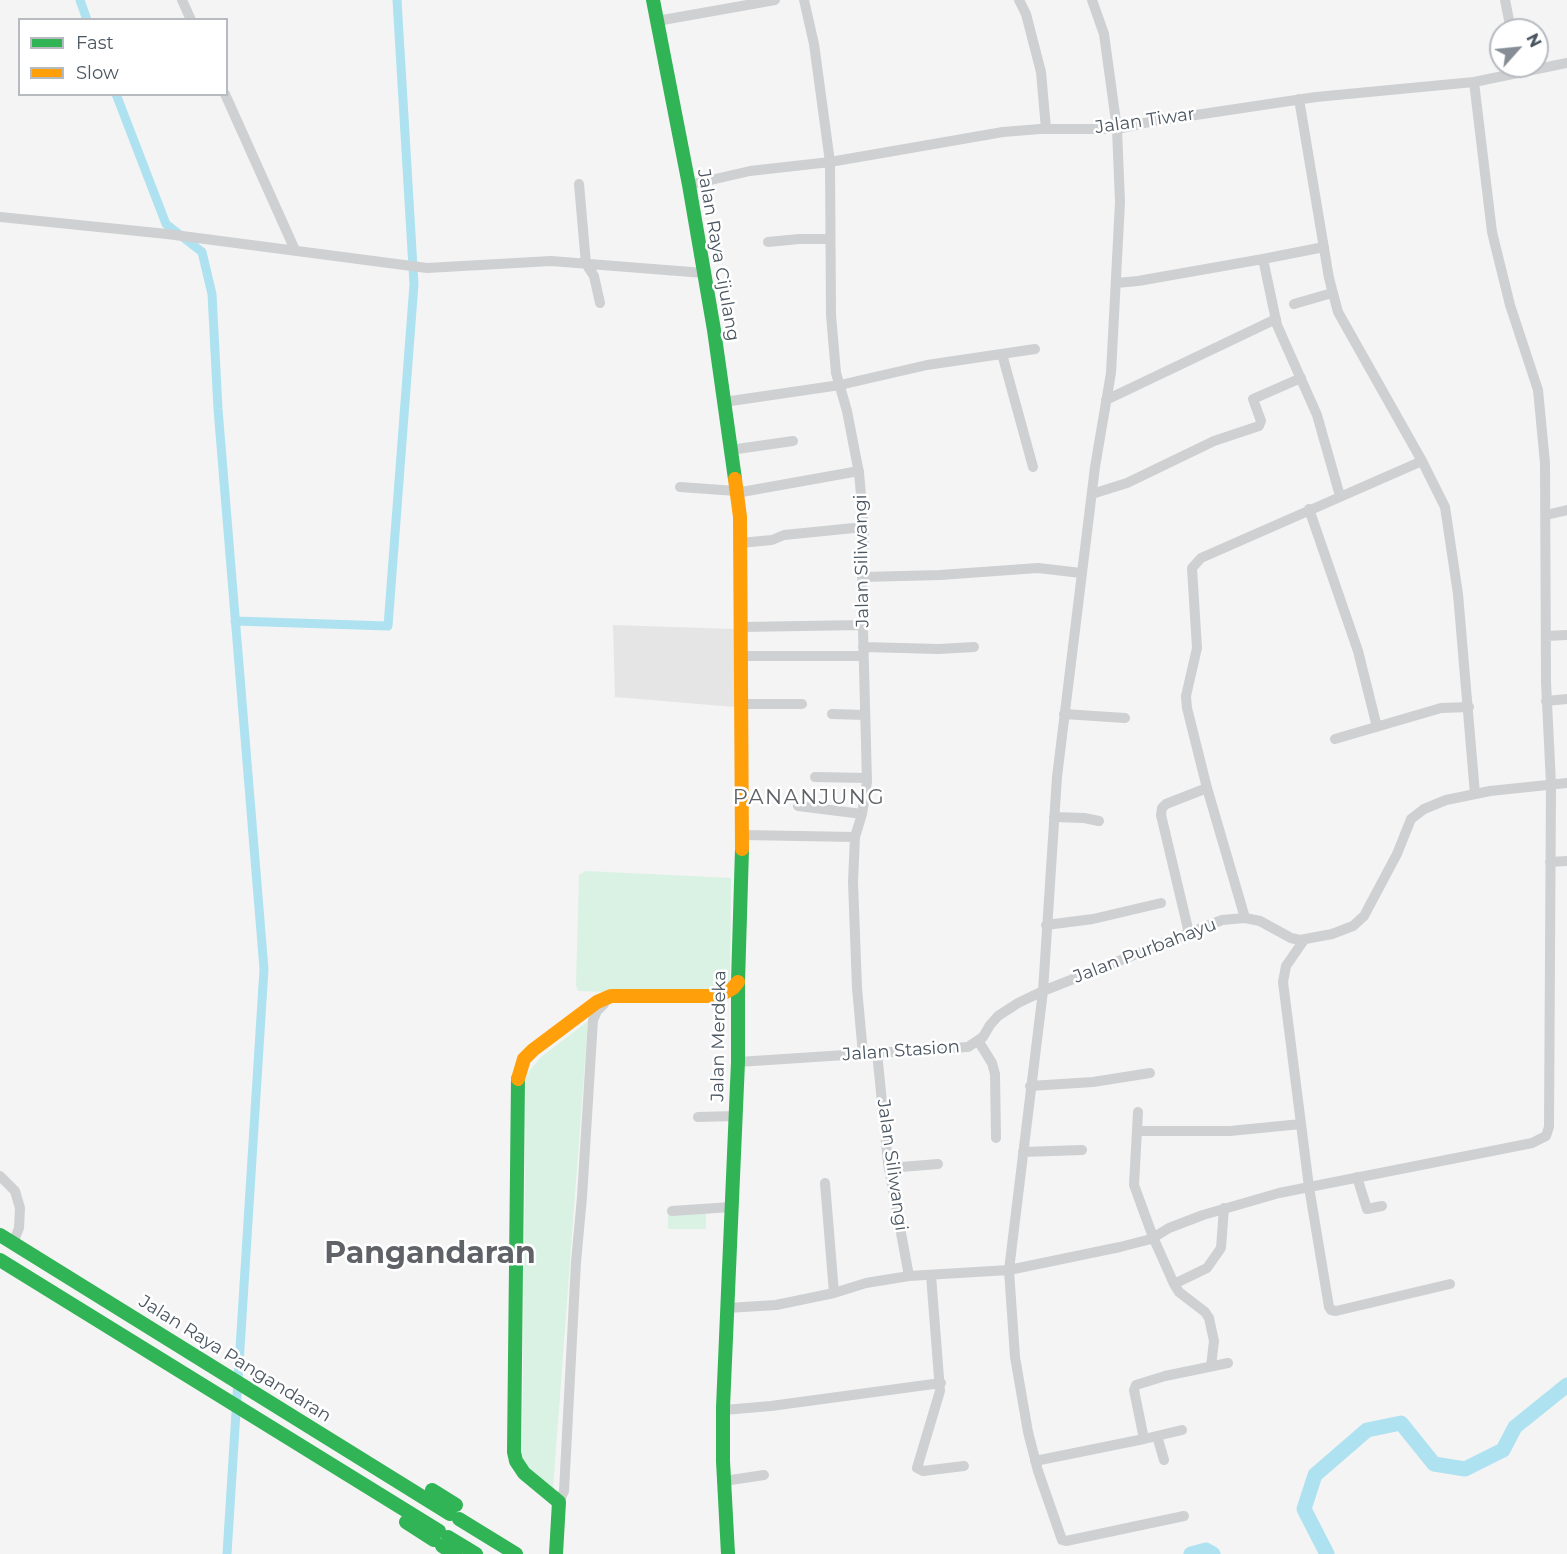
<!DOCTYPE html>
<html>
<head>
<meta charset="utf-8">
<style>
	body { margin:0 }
	#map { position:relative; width:1567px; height:1554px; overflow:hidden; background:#f4f4f4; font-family:Montserrat,sans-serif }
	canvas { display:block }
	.legend { position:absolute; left:18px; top:18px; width:210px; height:78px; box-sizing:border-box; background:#fff; border:2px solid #b7bbc0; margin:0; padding:8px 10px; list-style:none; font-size:18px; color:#4a5661 }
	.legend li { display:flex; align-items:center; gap:12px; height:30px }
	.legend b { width:30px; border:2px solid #b7bbc0 }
	.north { position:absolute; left:1489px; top:18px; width:60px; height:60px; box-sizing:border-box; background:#fff; border:2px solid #b7bbc0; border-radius:50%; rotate:63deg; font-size:16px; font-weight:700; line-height:24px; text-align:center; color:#4a5661 }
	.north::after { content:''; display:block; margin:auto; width:21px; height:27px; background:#868d94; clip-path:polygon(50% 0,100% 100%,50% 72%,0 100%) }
</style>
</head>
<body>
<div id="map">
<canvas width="1567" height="1554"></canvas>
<ul class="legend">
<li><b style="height:8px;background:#30b455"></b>Fast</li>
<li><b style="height:8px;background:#ff9f0a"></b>Slow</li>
</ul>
<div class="north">N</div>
</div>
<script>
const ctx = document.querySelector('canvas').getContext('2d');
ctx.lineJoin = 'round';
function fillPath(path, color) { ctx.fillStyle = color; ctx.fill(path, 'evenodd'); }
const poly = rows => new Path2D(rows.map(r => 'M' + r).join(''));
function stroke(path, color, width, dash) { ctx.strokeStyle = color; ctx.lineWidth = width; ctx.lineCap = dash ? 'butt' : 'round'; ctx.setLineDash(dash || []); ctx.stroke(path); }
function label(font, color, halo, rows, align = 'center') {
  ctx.font = font + ' Montserrat,sans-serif'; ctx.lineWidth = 5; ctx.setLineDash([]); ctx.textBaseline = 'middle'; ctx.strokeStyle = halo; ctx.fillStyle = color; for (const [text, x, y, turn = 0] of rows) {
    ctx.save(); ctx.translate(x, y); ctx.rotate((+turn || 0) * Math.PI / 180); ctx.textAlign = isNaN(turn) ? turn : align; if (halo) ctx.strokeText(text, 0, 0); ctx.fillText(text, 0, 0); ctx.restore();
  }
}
const education = poly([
	[613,625,734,629,735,707,615,697]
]);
const green = poly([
	[586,871,731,878,730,982,725,989,633,993,578,991,576,985,579,875],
	[588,1021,553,1489,523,1462,522,1453,526,1078,530,1070,541,1057],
	[668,1213,706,1213,706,1229,668,1229]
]);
const canal = poly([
	[80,0,87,20],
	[116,94,166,224,202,252,212,294,218,409,264,969,227,1554],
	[235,621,388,626,414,284,397,0]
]);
const river = poly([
	[1191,1554,1206,1550,1213,1554],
	[1327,1554,1304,1509,1315,1475,1367,1430,1401,1423,1434,1464,1465,1469,1503,1450,1515,1427,1567,1385]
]);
const street = poly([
	[182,0,191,20],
	[804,0,814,44,830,162,831,315,836,373,847,411,859,473,864,527,862,592,867,782,862,814,855,837,853,882,857,988,863,1054],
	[1019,0,1026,14,1041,72,1046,129],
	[1092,0,1104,34,1117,129,1120,202,1111,373,1095,467,1057,777,1043,991,1009,1270,1015,1357,1028,1432,1038,1471,1062,1540,1066,1541,1184,1516],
	[1505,0,1511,30],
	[657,21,775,0],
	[225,94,295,250],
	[1299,99,1329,278,1338,312,1422,461,1445,507,1458,594,1475,794],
	[579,184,586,264,594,276,600,303],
	[689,185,750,171,830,162,1003,132,1040,129,1117,129,1149,122,1316,97,1474,82,1567,63],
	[0,217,167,234,427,268,551,261,704,273],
	[768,242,799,239,830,239],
	[1263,259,1324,247],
	[1116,283,1138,281,1263,259,1277,325,1317,415,1340,496],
	[1294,304,1332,293],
	[1002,354,1033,467],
	[1106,400,1276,319],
	[724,402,840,385,927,365,1035,349],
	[730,450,793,441],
	[680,487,736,491],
	[736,493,859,471],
	[1092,494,1127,483,1214,441,1259,426,1261,421,1253,399,1301,378],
	[1309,509,1358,651,1377,727],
	[1546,515,1567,510],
	[740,543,772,540,784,535,864,527],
	[862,577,940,575,1038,568,1081,573],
	[741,627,863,625],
	[1546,636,1567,635],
	[863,647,939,649,974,647],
	[741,656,863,656],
	[1546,701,1567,699],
	[742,704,802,704],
	[832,714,865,715],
	[1064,714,1125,718],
	[1335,739,1441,708,1469,707],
	[815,777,867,778],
	[798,806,862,814],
	[1054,817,1084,818,1099,821],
	[743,835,855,837],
	[1550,862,1567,861],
	[1245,918,1207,788,1187,708,1186,696,1197,648,1192,568,1201,558,1422,461],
	[1046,925,1093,919,1161,903],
	[1189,933,1161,815,1162,808,1166,804,1207,788],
	[1304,940,1286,966,1283,982,1309,1187,1329,1307,1331,1310,1336,1311,1450,1284],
	[979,1042,992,1063,995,1074,996,1138],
	[877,1052,888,1163,909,1276],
	[738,1062,968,1047,983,1037,990,1025,998,1016,1018,1003,1043,991,1222,920,1245,918,1260,921,1291,938,1300,940,1332,934,1353,926,1364,916,1397,854,1411,819,1424,809,1446,800,1490,791,1567,783],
	[1030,1086,1093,1082,1150,1073],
	[1138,1112,1134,1185,1153,1237,1174,1284,1179,1292,1205,1312,1209,1318,1214,1341,1211,1366],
	[698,1117,735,1116],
	[1137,1131,1230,1131,1301,1124],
	[1023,1152,1082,1150],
	[889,1168,938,1164],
	[0,1176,15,1191,20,1208,19,1228,13,1243],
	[1357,1177,1367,1209,1382,1206],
	[825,1183,834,1293],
	[672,1211,731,1207],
	[931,1275,940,1391,917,1468,923,1471,964,1466],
	[1174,1284,1207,1268,1221,1248,1224,1208],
	[727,1308,776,1305,834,1293,866,1283,909,1276,1009,1270,1120,1247,1151,1239,1169,1228,1203,1215,1279,1193,1507,1148,1532,1143,1546,1136,1549,1127,1551,784,1546,682,1545,463,1538,390,1510,305,1492,232,1474,82],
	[724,1410,771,1406,941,1383],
	[1157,1436,1164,1460],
	[1144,1439,1182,1430],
	[1035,1461,1144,1439,1134,1390,1136,1385,1165,1376,1228,1363],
	[724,1481,764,1475],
	[559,1502,564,1491,576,1262,582,1197,593,1020,597,1011,604,1004]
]);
const fast = poly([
	[653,0,689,185,714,330,735,479],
	[518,1079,514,1452,516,1461,524,1473,559,1502,556,1554],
	[0,1235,450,1514],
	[0,1260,439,1531],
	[432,1490,456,1505],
	[459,1519,516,1554],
	[406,1522,434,1540],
	[448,1537,476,1554],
	[442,1546,455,1554],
	[728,1554,723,1461,723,1407,738,1062,738,982,742,849]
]);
const slow = poly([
	[735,479,740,517,742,849],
	[518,1079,524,1059,533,1050,597,1002,611,996,718,996,733,988,738,982]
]);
const streetNames = [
	["Jalan Tiwar",1145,121,-8],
	["Jalan Raya Cijulang",718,255,80],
	["Jalan Siliwangi",862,561,-91],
	["Jalan Purbahayu",1145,951,-21],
	["Jalan Merdeka",719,1036,-89],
	["Jalan Stasion",901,1051,-4],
	["Jalan Siliwangi",892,1165,82],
	["Jalan Raya Pangandaran",235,1359,32]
];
const quarterNames = [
	["PANANJUNG",809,798]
];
const townNames = [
	["Pangandaran",430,1254]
];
fillPath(education, '#e6e5e6');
fillPath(green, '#d9f2e3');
stroke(canal, '#aee2f0', 9);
stroke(river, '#aee2f0', 15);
stroke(street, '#ced0d2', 10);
stroke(fast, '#30b455', 14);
stroke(slow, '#ff9f0a', 14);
label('18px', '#4a5661', '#fff', streetNames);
ctx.letterSpacing = '1.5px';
label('21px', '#5f6368', '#fff', quarterNames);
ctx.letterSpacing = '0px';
label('bold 30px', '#5f6368', '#fff', townNames);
</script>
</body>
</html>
